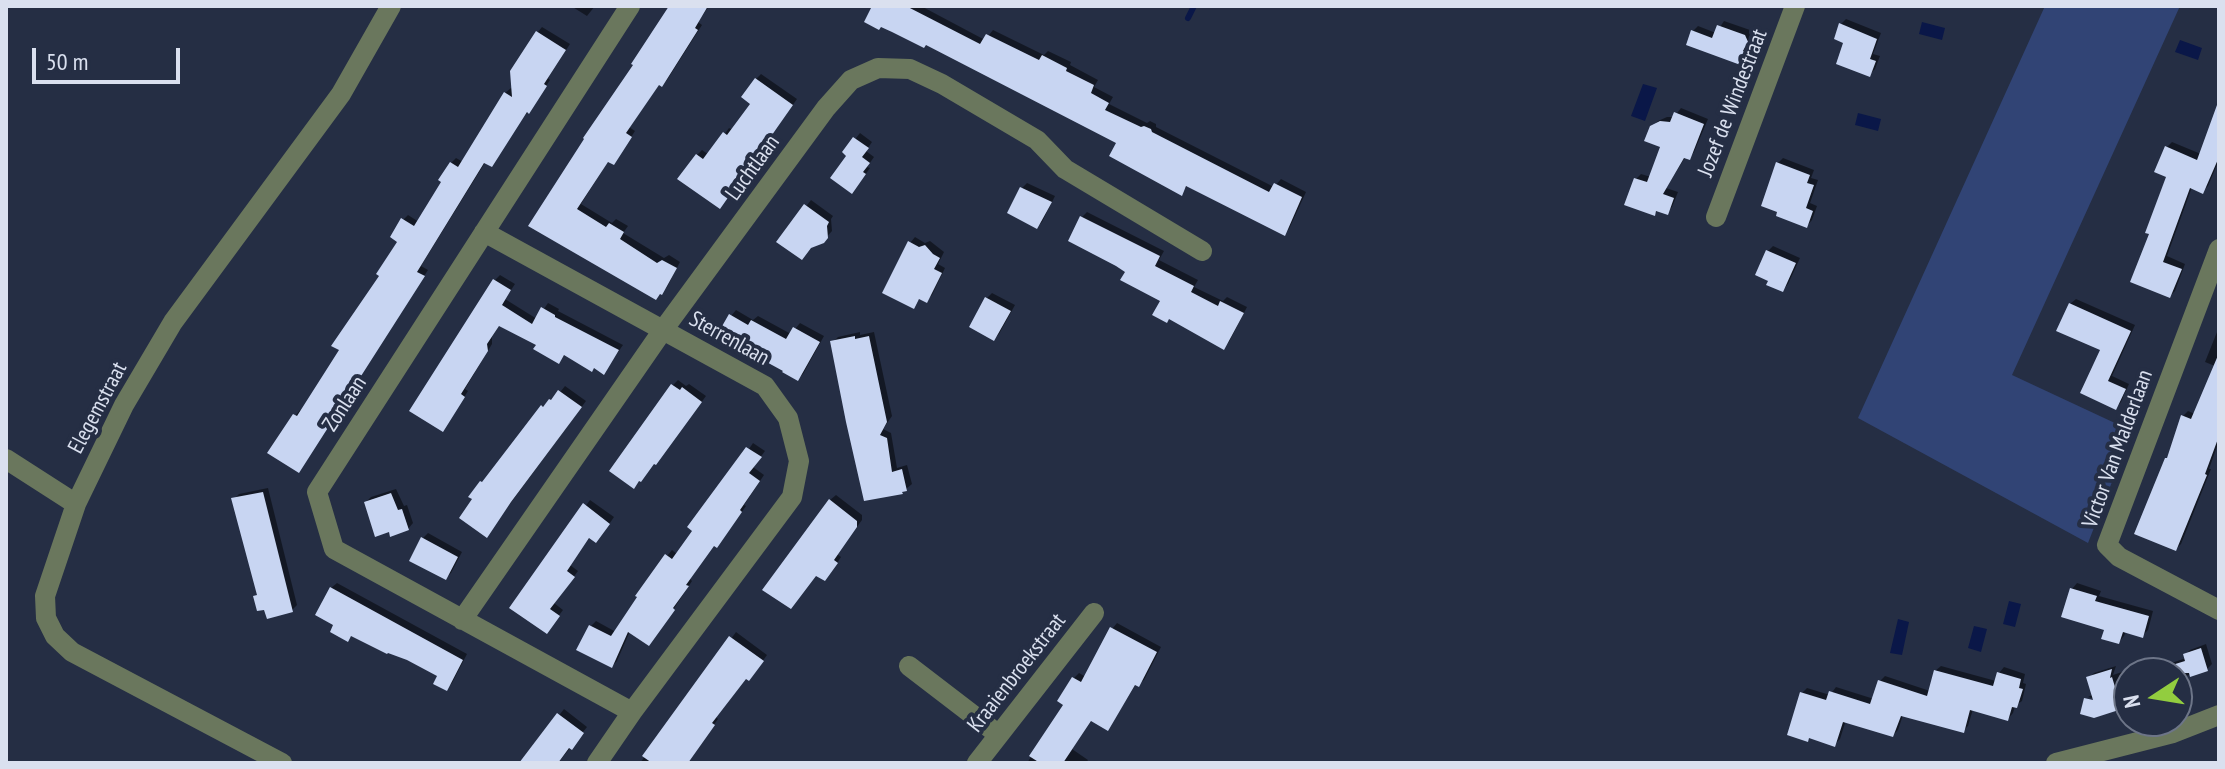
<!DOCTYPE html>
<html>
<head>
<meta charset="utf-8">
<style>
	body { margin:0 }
	#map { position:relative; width:2225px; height:769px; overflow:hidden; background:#252e44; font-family:"PT Sans Narrow",sans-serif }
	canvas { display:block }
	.frame { position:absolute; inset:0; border:8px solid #dae0ef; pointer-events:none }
	.north { position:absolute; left:2113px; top:657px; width:80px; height:80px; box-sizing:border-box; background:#252e44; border:2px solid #6d7588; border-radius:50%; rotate:258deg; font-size:22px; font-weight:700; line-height:32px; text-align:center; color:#dae0ef }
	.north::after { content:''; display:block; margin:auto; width:28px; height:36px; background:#92cd3f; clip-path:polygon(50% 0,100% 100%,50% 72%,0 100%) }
	.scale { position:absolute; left:32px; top:48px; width:148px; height:36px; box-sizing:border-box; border:4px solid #dae0ef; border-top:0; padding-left:10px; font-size:24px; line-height:28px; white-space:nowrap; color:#dae0ef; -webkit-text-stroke:6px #252e44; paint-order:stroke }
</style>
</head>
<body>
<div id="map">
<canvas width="2225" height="769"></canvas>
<div class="frame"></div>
<div class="north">N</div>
<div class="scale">50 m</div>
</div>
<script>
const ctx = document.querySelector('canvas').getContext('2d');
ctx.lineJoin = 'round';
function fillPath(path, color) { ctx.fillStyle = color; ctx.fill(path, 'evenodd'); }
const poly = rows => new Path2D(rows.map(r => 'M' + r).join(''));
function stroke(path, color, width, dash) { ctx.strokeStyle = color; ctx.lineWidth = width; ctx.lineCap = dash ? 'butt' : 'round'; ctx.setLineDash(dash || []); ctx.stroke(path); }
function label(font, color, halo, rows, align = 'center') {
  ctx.font = font + ' "PT Sans Narrow",sans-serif'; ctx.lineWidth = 8; ctx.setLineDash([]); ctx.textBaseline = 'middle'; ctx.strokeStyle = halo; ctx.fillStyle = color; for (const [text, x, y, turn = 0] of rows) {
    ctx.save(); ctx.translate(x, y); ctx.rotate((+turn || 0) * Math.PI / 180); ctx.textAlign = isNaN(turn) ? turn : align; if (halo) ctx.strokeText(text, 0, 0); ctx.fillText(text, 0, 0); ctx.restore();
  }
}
const green = poly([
	[2045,6,2180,6,2012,375,2132,431,2088,543,1858,418]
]);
const water = poly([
	[1922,22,1945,28,1942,40,1919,34],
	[2180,40,2202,48,2198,60,2175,52],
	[1643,84,1657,88,1645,121,1631,116],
	[1858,113,1881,119,1878,131,1855,125],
	[2009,601,2021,604,2015,627,2003,624],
	[1898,619,1909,622,1902,655,1890,653],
	[1974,626,1987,629,1981,652,1968,648]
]);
const shadow = poly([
	[571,6,595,6,587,16],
	[670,6,709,6,698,22,702,25,667,80,662,85,660,83,629,127,635,131,618,157,609,160,581,204,612,223,616,219,628,226,623,233,664,258,669,255,680,262,667,287,656,298,531,226,636,65],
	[874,6,921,6,985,40,993,30,1044,55,1048,51,1071,62,1070,65,1098,80,1094,87,1113,97,1109,104,1147,123,1150,121,1156,124,1156,127,1274,187,1281,179,1306,192,1289,229,1284,234,1188,185,1181,193,1119,142],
	[1846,19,1881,33,1873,54,1880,56,1875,69,1870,74,1846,42,1841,24],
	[1724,21,1750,30,1754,37,1747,46,1755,49,1751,59,1745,64,1693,31,1698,26,1716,33],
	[542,27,570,44,548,78,550,80,533,106,486,161,421,266,428,270,299,471,295,416,300,410,302,412,341,350,400,241,403,220,408,215,419,222,444,181,451,163,456,158,463,162,505,93,511,88,514,90,537,33],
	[761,74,797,99,725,201,697,155,702,150,709,155,729,128,733,130,753,103,756,79],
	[1681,108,1708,119,1694,152,1689,158,1686,156,1666,188,1678,192,1672,207,1667,213,1658,210,1654,214,1636,179,1641,174,1651,177,1663,146,1652,127,1658,121,1667,117,1674,117],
	[2219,108,2219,160,2208,186,2203,191,2192,187,2167,256,2185,264,2175,291,2170,296,2152,233,2168,176,2156,171,2167,147,2172,142,2201,154],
	[860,133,872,142,866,151,874,157,867,167,870,168,857,186,849,155,845,152],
	[1783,158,1814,170,1811,178,1818,180,1810,203,1817,206,1812,220,1807,226,1777,164],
	[1027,183,1055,196,1042,222,1037,227,1022,188],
	[811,200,833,216,831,219,832,231,823,241,779,241],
	[1087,212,1164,251,1159,260,1198,280,1194,287,1223,301,1227,297,1247,307,1229,342,1224,347,1127,271,1082,217],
	[915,237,925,243,930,241,944,252,938,264,945,268,932,295,927,300,921,297,913,306,910,243],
	[1773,246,1800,258,1788,284,1783,290,1768,251],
	[500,275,515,284,505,299,537,319,548,303,559,309,558,311,623,345,604,372,565,354,559,361,538,345,500,324,492,337,492,344,465,389,468,391,447,424,495,280],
	[992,293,1015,305,999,334,994,339,972,327,987,298],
	[2076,299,2135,325,2112,376,2129,384,2121,402,2116,408,2083,392,2103,349,2070,304],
	[736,310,753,320,758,316,791,334,800,323,824,336,803,374,798,379,731,316],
	[2219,327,2219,441,2209,469,2211,469,2181,544,2176,549,2167,459,2183,416,2188,411,2195,414,2215,366,2205,362],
	[860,332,860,335,874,332,892,416,883,429,891,433,897,468,907,465,912,484,906,489,866,499,833,342,838,337],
	[678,380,686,386,689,384,706,396,661,457,673,385],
	[565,386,586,401,487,535,542,407,557,396],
	[753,443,765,451,753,467,764,475,744,505,746,506,722,540,714,544,690,579,692,581,654,639,630,631,617,661,612,666,591,626,596,621,616,632,667,556,672,550,678,555],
	[268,488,297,605,292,610,259,593,234,499,239,494],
	[396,489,404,506,407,505,413,523,408,529,366,502,371,497],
	[836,495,862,515,862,520,837,554,841,557,830,574,816,574,830,500],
	[590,500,614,517,601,536,590,537,570,565,578,571,554,603,563,610,551,626,511,608],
	[428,533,462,552,451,573,446,578,423,538],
	[337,583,467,654,452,683,446,689,440,675,353,634,348,639,336,625,331,588],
	[2077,583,2101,591,2099,596,2153,611,2148,630,2142,636,2126,631,2124,636,2119,642,2072,589],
	[1117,623,1161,647,1144,680,1138,685,1136,684,1112,723,1092,720,1072,749,1088,760,1086,763,1027,763,1066,704,1074,678,1079,673,1086,677,1112,629],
	[736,632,767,655,754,673,747,677,716,717,718,719,686,763,640,763],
	[2206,644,2212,664,2207,669,2177,679,2177,673,2129,673,2129,705,2094,716,2082,713,2087,699,2087,701,2103,705,2104,701,2088,697,2094,694,2089,678,2094,673,2116,666,2113,675,2155,661,2157,668,2186,658,2185,655,2190,650],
	[1941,666,1996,681,1999,673,2004,667,2025,674,2023,683,2026,684,2022,701,2015,706,2013,713,2008,719,1973,709,1968,726,1963,731,1903,715,1898,730,1893,735,1846,720,1840,739,1835,744,1802,693,1807,688,1830,695,1836,687,1874,699,1880,681,1885,676,1930,691,1935,671],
	[564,709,587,727,558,763,522,763]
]);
const stream = poly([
	[1188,18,1194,6]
]);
const building = poly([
	[669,6,708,6,695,28,698,30,662,87,659,85,626,133,632,137,614,165,608,162,577,209,606,227,609,223,624,232,620,239,657,263,662,260,677,268,662,295,660,294,656,300,528,226,584,139,583,138,633,65,631,64],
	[872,6,906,6,980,44,986,34,1039,60,1042,55,1067,68,1066,71,1094,85,1091,93,1109,103,1105,110,1141,127,1144,126,1151,129,1152,132,1269,192,1274,183,1302,197,1285,236,1186,186,1182,196,1109,156,1116,143,926,45,924,48,892,32,881,27,879,30,864,22],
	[1839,23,1877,39,1870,59,1876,61,1870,77,1836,64,1843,43,1834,39],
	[1717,25,1745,35,1749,44,1745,47,1743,51,1751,54,1746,67,1686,45,1691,30,1712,38],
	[536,31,566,50,544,84,547,86,529,114,527,112,492,167,484,163,417,272,425,276,299,473,267,453,293,414,297,416,339,350,331,346,379,276,376,274,397,242,390,237,401,218,414,226,441,182,438,180,450,162,458,167,504,92,512,97,510,71],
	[755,78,793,105,720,209,677,179,696,154,703,159,723,132,727,135,750,104,741,97],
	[2217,105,2219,106,2219,157,2203,194,2190,188,2163,262,2182,269,2170,298,2130,282,2149,234,2145,233,2166,177,2154,172,2165,146,2197,160],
	[1674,112,1704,124,1690,160,1684,158,1663,194,1674,198,1668,215,1656,211,1655,216,1624,205,1634,178,1647,182,1660,147,1644,141,1650,126,1660,121,1670,122],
	[853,137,869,148,862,157,870,163,863,172,866,174,852,194,830,178,846,156,842,152],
	[1776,162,1810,175,1807,183,1814,185,1806,208,1813,211,1807,228,1776,216,1777,212,1761,206],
	[1020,187,1052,202,1037,229,1007,213],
	[804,204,829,222,827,226,828,238,824,243,811,248,802,260,776,242],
	[1080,216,1160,256,1155,266,1194,286,1191,292,1218,306,1220,301,1244,313,1224,350,1169,319,1167,323,1152,315,1160,301,1120,280,1125,272,1116,266,1068,241],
	[908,241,919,247,925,245,933,254,940,258,934,269,942,273,927,303,919,299,914,309,882,293],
	[1766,250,1796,263,1783,292,1766,285,1768,281,1755,275],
	[493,279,511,290,502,305,532,324,541,307,555,315,555,317,619,350,604,375,594,368,592,372,564,355,559,364,533,349,536,345,499,326,487,344,488,351,461,394,465,397,443,432,409,411],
	[985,297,1011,311,994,341,969,327],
	[2069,303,2131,331,2108,381,2126,389,2116,410,2080,393,2100,350,2056,331],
	[729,314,748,325,751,320,786,339,793,327,820,342,798,381,782,372,783,371,717,335],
	[855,336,855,339,869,336,887,422,880,435,887,438,892,472,902,469,907,491,902,492,903,494,864,501,846,422,830,341],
	[2219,353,2219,436,2205,474,2207,475,2176,551,2134,534,2165,458,2167,458,2181,415,2191,419],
	[671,384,680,390,682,387,702,402,656,465,654,464,641,482,639,481,634,489,609,471],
	[558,390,582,407,511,502,487,538,459,518,472,499,468,497,480,481,482,482,541,405,543,407,549,399,551,400],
	[746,447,762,457,749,473,760,481,740,510,742,512,717,548,714,546,686,585,689,586,673,608,675,610,649,646,628,632,612,668,576,650,589,625,611,636,637,597,635,596,665,554,672,559,692,531,687,527],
	[263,492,293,612,267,619,264,610,257,611,253,596,257,595,231,498],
	[391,493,398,510,402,509,409,530,390,537,389,532,375,537,364,502],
	[829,499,857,521,857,527,834,560,838,563,825,581,816,576,791,609,762,590],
	[583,503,610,524,596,543,589,538,567,571,575,577,550,609,560,616,547,634,509,608],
	[421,537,458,557,446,580,409,561],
	[330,587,463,660,447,691,433,684,437,676,407,660,388,653,387,654,351,636,348,642,330,632,333,625,315,615],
	[2070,588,2097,596,2095,601,2149,616,2143,638,2123,632,2119,644,2101,639,2104,630,2061,617],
	[1110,627,1157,652,1139,687,1135,685,1108,731,1091,721,1063,763,1040,763,1029,756,1063,705,1057,701,1072,677,1081,682],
	[729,636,764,661,749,681,746,679,712,723,715,725,688,763,652,763,642,756],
	[2201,648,2208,671,2190,677,2189,673,2157,673,2156,670,2185,661,2183,654],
	[2112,669,2110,678,2112,677,2121,707,2125,708,2094,718,2080,714,2084,698,2093,700,2086,677],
	[1934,670,1993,686,1997,672,2021,679,2019,688,2023,689,2017,708,2012,707,2008,721,1970,710,1964,733,1901,716,1893,737,1843,722,1835,747,1809,738,1808,742,1787,735,1800,692,1826,700,1829,691,1870,704,1878,680,1927,696],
	[557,713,584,733,572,750,569,748,558,763,519,763]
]);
const minor = poly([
	[630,6,317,492,334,549,632,712],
	[1716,217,1795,6],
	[484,232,765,386,788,418,799,461,792,497,632,712,597,763],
	[2219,249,2107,545,2119,557,2219,610],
	[6,459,76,504],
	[462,620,663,330,826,108,851,80,878,68,910,69,942,84,1037,140,1065,169,1202,251],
	[909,666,999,735],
	[282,763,72,652,55,636,46,618,45,596,76,504,124,405,173,322,341,94,391,6],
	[977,763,1094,613],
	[2056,763,2173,733,2219,715]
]);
const streetNames = [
	["Jozef de Windestraat",1733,103,-69],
	["Luchtlaan",753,168,-54],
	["Sterrenlaan",729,339,29],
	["Zonlaan",345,404,-57],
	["Elegemstraat",98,408,-62],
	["Victor Van Malderlaan",2118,449,-70],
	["Kraaienbroekstraat",1017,673,-52]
];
fillPath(green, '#314475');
fillPath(water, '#0a1748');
fillPath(shadow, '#0007');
stroke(stream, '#0a1748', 6);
fillPath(building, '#c8d5f2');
stroke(minor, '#6a775d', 20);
label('22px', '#dae0ef', '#252e44', streetNames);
</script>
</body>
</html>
